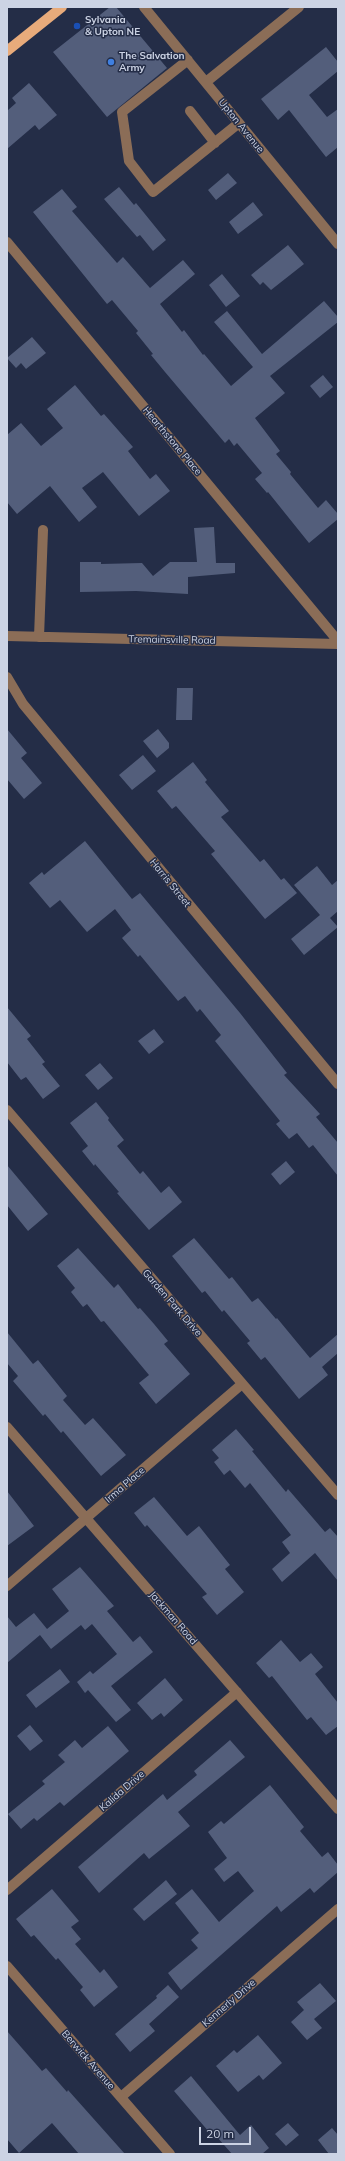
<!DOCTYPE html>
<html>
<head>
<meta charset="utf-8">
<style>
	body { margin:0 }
	#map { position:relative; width:345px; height:2161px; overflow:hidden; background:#242d47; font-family:Mulish,sans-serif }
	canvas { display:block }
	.frame { position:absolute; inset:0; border:8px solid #ccd3e4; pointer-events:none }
	.scale { position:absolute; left:199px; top:2127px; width:52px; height:18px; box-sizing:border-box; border:2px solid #ccd3e4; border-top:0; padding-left:5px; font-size:12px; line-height:14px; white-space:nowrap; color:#ccd3e4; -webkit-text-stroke:3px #242d47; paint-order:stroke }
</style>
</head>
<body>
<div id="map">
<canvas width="345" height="2161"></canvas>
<div class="frame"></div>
<div class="scale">20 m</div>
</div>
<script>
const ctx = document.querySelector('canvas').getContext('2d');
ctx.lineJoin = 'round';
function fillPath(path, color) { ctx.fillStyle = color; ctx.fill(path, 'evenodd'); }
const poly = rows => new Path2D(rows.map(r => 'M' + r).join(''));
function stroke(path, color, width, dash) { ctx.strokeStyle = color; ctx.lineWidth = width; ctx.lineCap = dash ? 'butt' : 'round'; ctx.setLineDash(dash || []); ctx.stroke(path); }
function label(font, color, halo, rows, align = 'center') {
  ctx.font = font + ' Mulish,sans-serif'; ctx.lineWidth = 3; ctx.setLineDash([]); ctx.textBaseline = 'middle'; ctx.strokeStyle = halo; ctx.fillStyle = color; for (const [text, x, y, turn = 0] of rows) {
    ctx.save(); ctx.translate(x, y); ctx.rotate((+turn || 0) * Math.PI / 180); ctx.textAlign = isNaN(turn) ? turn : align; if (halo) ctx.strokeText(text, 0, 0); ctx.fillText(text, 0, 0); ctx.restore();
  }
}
const building = poly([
	[110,7,116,7,167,68,107,117,53,52],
	[326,47,338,62,338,71,309,95,327,117,338,109,338,147,326,157,289,110,278,120,261,99],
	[29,83,57,115,39,130,35,125,7,149,7,111,16,103,12,98],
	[228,173,237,183,216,200,208,190],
	[119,187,134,205,136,203,166,240,153,251,140,235,137,237,104,199],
	[62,189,77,207,72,211,117,263,123,257,150,288,183,260,195,274,160,304,182,332,184,330,203,355,204,354,231,386,253,367,214,322,227,311,262,354,324,301,338,317,338,322,270,376,285,393,255,418,280,451,276,454,291,472,290,474,318,508,326,500,338,514,338,519,309,543,268,492,267,493,255,479,262,473,237,443,234,446,229,439,225,443,165,372,151,355,153,354,136,333,138,331,112,300,107,304,33,212],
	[253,202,263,215,238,234,229,222],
	[288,245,304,264,271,290,263,282,260,285,251,275],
	[222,274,240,296,226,307,209,285],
	[32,337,46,353,26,369,21,363,16,368,7,358],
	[323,375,333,387,320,398,310,386],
	[75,385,101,416,104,414,133,447,128,451,150,479,156,474,170,491,139,516,103,472,82,488,97,507,79,522,50,486,17,514,7,502,7,435,21,423,41,446,63,428,47,409],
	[214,527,216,563,235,563,235,573,188,577,188,594,136,591,80,592,80,562,101,562,101,564,142,563,153,576,170,562,197,562,194,528],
	[177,688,193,688,192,720,176,720],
	[7,729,27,753,21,758,42,783,24,799,7,779],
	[158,729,169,743,169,748,157,758,143,741],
	[143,755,156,771,132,790,119,775],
	[193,762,207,780,205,782,229,811,221,817,260,862,264,859,281,880,284,878,297,893,265,919,211,854,215,851,176,806,172,809,157,791],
	[85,841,132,899,140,893,240,1013,287,1073,284,1075,320,1114,316,1117,338,1143,338,1176,313,1145,309,1148,297,1133,289,1139,276,1124,280,1121,215,1041,221,1035,200,1009,197,1012,185,996,178,1001,140,955,138,957,122,938,131,930,115,909,87,932,60,900,50,908,29,883,42,872,44,875],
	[317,866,332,885,338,880,338,911,330,918,338,927,304,955,291,939,320,915,294,885],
	[7,1007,31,1036,27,1039,45,1062,42,1064,60,1086,43,1099,26,1077,21,1080,7,1062],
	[154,1029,164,1042,149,1054,138,1041],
	[100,1063,113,1078,98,1090,85,1075],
	[96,1102,109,1118,108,1120,124,1140,117,1146,140,1174,143,1171,161,1193,169,1186,182,1202,149,1230,117,1193,119,1192,95,1164,94,1166,82,1151,88,1146,70,1123],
	[286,1161,295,1172,280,1185,271,1174],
	[7,1165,48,1214,28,1231,7,1205],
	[194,1238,229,1279,232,1277,252,1302,258,1298,276,1319,277,1318,310,1358,338,1334,338,1353,322,1367,328,1375,299,1399,265,1357,261,1360,247,1343,250,1341,224,1310,222,1312,205,1291,202,1293,172,1256],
	[78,1248,114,1288,118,1284,138,1309,140,1308,154,1324,168,1341,164,1344,190,1374,156,1404,139,1383,149,1375,104,1321,101,1322,87,1304,83,1307,71,1292,75,1288,57,1266],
	[7,1332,33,1364,38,1360,67,1396,63,1400,85,1425,93,1418,126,1455,101,1476,63,1431,61,1433,45,1414,43,1416,13,1381,18,1376,7,1363],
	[236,1429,254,1450,252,1451,286,1492,288,1489,325,1532,330,1528,338,1537,338,1581,315,1553,282,1582,272,1569,290,1553,282,1542,291,1535,250,1483,245,1488,230,1470,224,1475,214,1462,219,1458,212,1450],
	[7,1491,34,1526,7,1546],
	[154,1497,187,1536,199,1526,230,1565,225,1569,244,1592,217,1615,202,1597,207,1594,147,1525,145,1527,134,1513],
	[80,1567,114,1606,107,1611,133,1642,140,1636,153,1652,111,1686,131,1710,116,1722,88,1690,85,1693,77,1682,90,1671,93,1674,117,1654,92,1624,85,1630,81,1625,51,1649,40,1635,7,1663,7,1616,16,1627,34,1613,47,1629,69,1611,52,1589],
	[281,1640,300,1662,311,1653,323,1667,315,1674,338,1703,338,1726,326,1735,311,1717,307,1720,272,1676,269,1678,256,1663],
	[60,1669,70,1682,36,1708,26,1695],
	[165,1678,183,1700,164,1717,161,1713,152,1720,137,1703],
	[30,1725,43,1741,30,1751,17,1736],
	[108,1726,129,1751,64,1806,60,1802,37,1821,34,1818,21,1829,8,1814,45,1784,42,1781,65,1762,58,1755,75,1740,82,1748],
	[230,1740,245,1757,178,1812,190,1826,149,1859,144,1853,99,1893,78,1867,163,1794,167,1800,197,1775,194,1771],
	[270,1785,304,1827,300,1831,322,1857,328,1852,338,1865,338,1872,314,1893,310,1888,281,1912,277,1906,181,1990,168,1973,198,1948,191,1940,199,1933,175,1903,192,1889,219,1922,254,1891,238,1871,224,1882,214,1869,227,1858,208,1832,221,1821,224,1824],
	[166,1880,177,1894,144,1921,133,1909],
	[52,1889,79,1921,71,1927,81,1939,75,1944,100,1973,104,1969,118,1987,94,2007,80,1990,83,1987,58,1958,56,1960,34,1935,31,1937,16,1919],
	[320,1983,336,2001,314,2019,322,2028,307,2040,291,2022,304,2010,297,2002],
	[168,1985,179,1997,149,2024,155,2031,130,2052,115,2034,157,1998,156,1996],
	[7,2031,42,2071,46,2068,67,2092,68,2090,125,2154,79,2154,52,2123,19,2153,7,2139],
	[258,2035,282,2063,263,2080,259,2075,238,2092,216,2066,234,2050,237,2053],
	[191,2076,240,2135,251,2125,269,2148,262,2154,232,2154,217,2137,215,2139,174,2091],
	[288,2123,299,2135,286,2146,275,2134],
	[332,2128,338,2135,338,2154,329,2154,318,2140]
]);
const minor = poly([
	[144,7,338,244],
	[188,60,122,112,129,161,153,192,239,123],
	[206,82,299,7],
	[190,111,215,143],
	[7,242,338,641],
	[7,636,338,644],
	[39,637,43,530],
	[7,677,23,704,338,1084],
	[7,1110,338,1495],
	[7,1427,338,1809],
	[7,1586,242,1384],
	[7,1890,237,1692],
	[7,1966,170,2154],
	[121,2097,338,1909]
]);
const major = poly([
	[7,51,62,7]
]);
const markers = [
	[77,26,4,"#1a4fb4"],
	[111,62,4,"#3f7fe0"]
];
const poiNames = [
	["Sylvania",85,20],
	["& Upton NE",85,32],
	["The Salvation",119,56],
	["Army",119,68]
];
const streetNames = [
	["Upton Avenue",241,126,51],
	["Hearthstone Place",172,441,50],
	["Tremainsville Road",172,640,1],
	["Harris Street",170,883,51],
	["Garden Park Drive",172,1303,49],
	["Irma Place",125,1485,-41],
	["Jackman Road",173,1618,49],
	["Kalida Drive",122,1791,-41],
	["Kennerly Drive",229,2003,-41],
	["Berwick Avenue",88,2060,49]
];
fillPath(building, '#535e7b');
stroke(minor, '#8b6d57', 10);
stroke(major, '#e8ab7b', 10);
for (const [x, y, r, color] of markers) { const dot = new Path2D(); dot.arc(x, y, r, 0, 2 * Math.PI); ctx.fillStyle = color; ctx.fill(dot); stroke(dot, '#242d47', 1.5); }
label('bold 10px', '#ccd3e4', '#242d47', poiNames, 'left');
label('10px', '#ccd3e4', '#242d47', streetNames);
</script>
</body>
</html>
